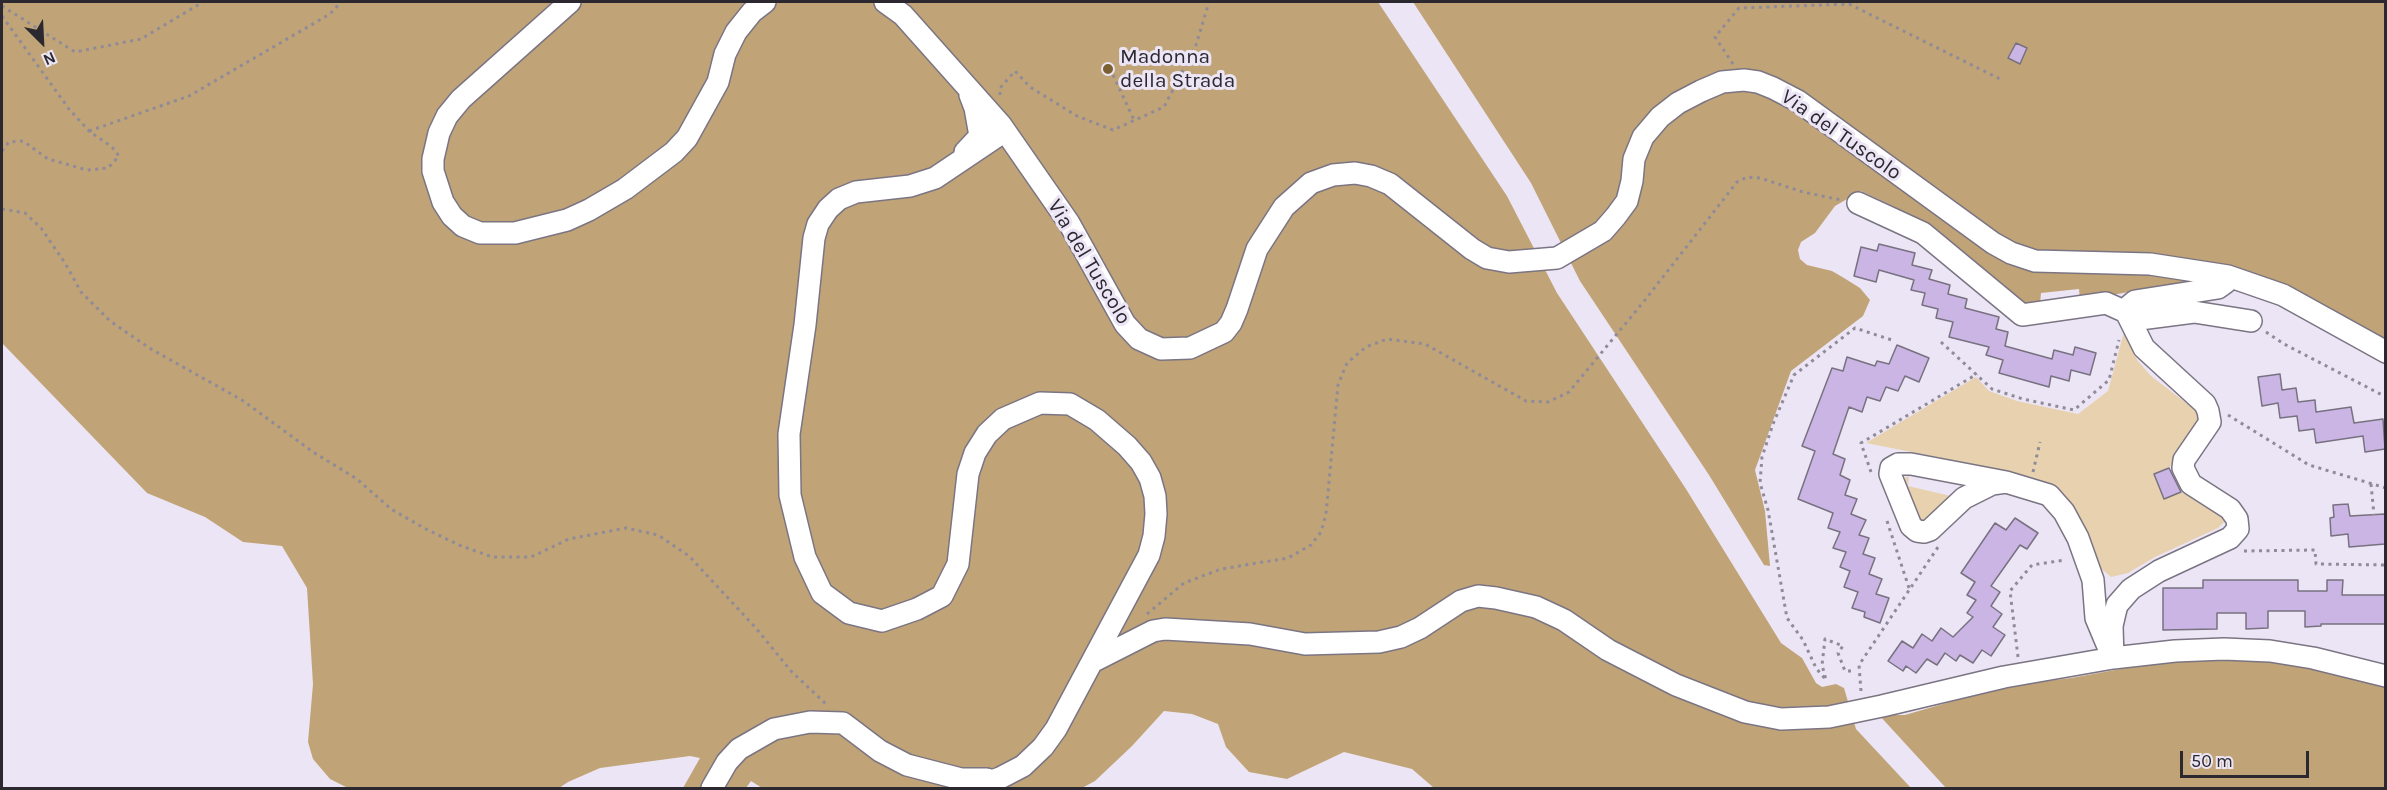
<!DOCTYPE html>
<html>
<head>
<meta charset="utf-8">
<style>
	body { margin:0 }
	#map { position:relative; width:2387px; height:790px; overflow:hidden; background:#ece5f5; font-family:Karla,sans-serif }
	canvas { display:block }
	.frame { position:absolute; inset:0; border:3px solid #2b282f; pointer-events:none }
	.north { position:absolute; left:12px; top:12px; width:60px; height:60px; -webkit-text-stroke:4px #ece5f5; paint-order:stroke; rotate:156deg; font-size:16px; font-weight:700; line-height:24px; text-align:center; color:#2b282f }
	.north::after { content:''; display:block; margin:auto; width:21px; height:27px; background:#2b282f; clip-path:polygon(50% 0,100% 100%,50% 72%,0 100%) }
	.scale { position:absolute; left:2180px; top:751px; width:129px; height:27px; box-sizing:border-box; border:3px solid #2b282f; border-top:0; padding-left:8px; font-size:18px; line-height:21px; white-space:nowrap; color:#2b282f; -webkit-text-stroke:4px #ece5f5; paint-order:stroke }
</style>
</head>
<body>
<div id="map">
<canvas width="2387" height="790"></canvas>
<div class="frame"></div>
<div class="north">N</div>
<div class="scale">50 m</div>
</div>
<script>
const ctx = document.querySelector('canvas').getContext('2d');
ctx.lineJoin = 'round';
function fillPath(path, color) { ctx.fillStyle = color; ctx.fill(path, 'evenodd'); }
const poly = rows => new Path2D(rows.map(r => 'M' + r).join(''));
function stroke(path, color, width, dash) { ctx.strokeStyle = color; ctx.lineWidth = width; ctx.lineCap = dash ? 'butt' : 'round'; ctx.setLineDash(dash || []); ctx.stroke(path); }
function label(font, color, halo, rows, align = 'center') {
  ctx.font = font + ' Karla,sans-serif'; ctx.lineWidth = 6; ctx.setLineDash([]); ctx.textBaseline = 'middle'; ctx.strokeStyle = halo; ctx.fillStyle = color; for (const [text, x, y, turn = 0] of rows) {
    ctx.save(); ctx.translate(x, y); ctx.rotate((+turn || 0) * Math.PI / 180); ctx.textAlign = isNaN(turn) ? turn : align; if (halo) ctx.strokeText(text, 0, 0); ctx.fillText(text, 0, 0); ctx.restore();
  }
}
const green = poly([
	[2124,332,2137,360,2151,376,2198,412,2201,421,2169,468,2154,474,2164,498,2181,492,2220,513,2224,522,2218,528,2155,557,2128,573,2111,577,2096,564,2071,514,1959,469,1952,460,1866,443,1976,377,1989,391,2017,401,2078,414,2108,391],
	[1909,476,1908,486,1955,497,1959,488,1962,490,1961,495,1929,525,1919,526,1916,521,1903,484,1905,478]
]);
const forest = poly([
	[2,2,1378,2,1507,196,1557,293,1686,489,1781,643,1802,658,1816,683,1822,687,1836,684,1844,688,1856,729,1911,788,1434,788,1412,769,1344,752,1287,779,1249,772,1226,747,1218,724,1192,714,1164,711,1132,746,1095,781,1082,788,762,788,751,781,746,788,683,788,700,758,690,756,600,768,568,782,559,788,348,788,330,779,313,759,308,742,313,684,307,588,282,546,243,542,205,517,147,493,2,343],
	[1413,2,2385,2,2385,347,2273,280,2232,266,2193,280,2080,301,2079,289,2041,293,2040,304,2008,303,1892,216,1895,207,1861,191,1835,206,1815,233,1801,242,1798,250,1800,259,1807,265,1832,271,1844,278,1860,288,1870,300,1863,316,1791,371,1755,470,1765,511,1770,566,1764,565,1709,475,1580,281,1531,183],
	[2235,655,2363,675,2385,687,2385,788,1946,788,1879,715,1905,715,2005,686,2071,678,2192,656]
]);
const building = poly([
	[2016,43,2027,48,2020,64,2008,58,2016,43],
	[1879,244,1915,253,1912,265,1932,270,1929,279,1950,285,1948,294,1967,299,1965,308,1999,317,1996,329,2008,332,2005,346,2052,359,2054,350,2073,355,2075,347,2096,353,2090,375,2071,370,2069,381,2051,376,2049,387,1999,373,2003,360,1986,355,1989,347,1949,337,1953,322,1936,318,1938,309,1922,305,1925,293,1911,290,1914,280,1879,270,1876,282,1854,276,1861,247,1877,251,1879,244],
	[1897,345,1929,358,1919,382,1905,376,1898,391,1886,387,1880,401,1867,397,1862,412,1849,407,1833,454,1845,459,1840,475,1850,480,1845,495,1857,499,1851,514,1866,520,1859,535,1869,538,1863,554,1875,558,1869,574,1882,579,1876,594,1889,598,1880,623,1864,617,1865,612,1852,608,1858,592,1844,587,1850,571,1840,567,1846,552,1833,548,1840,532,1828,528,1833,513,1798,499,1815,451,1802,446,1832,368,1843,371,1847,357,1875,366,1877,361,1889,364,1897,345],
	[2280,374,2282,390,2296,388,2298,402,2315,400,2316,412,2351,407,2354,423,2383,419,2385,449,2365,452,2363,436,2316,443,2314,429,2299,431,2297,416,2280,418,2278,403,2262,406,2258,377,2280,374],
	[2169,468,2181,492,2164,499,2154,474,2169,468],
	[2348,504,2350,516,2385,514,2385,544,2349,547,2348,534,2331,536,2330,518,2334,517,2333,505,2348,504],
	[2015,518,2038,533,2027,549,2020,545,1991,586,2000,592,1991,606,2002,614,1993,627,2005,635,1991,656,1982,650,1973,663,1960,655,1956,661,1945,653,1937,665,1927,659,1916,673,1906,666,1903,671,1888,661,1902,641,1913,648,1922,634,1932,641,1941,628,1953,637,1973,617,1967,613,1976,600,1967,595,1975,582,1961,573,1995,523,2006,530,2015,518],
	[2203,580,2298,580,2298,591,2327,591,2327,580,2343,580,2342,595,2385,595,2385,624,2321,624,2321,626,2305,627,2305,611,2268,611,2268,628,2246,629,2246,613,2217,613,2217,629,2163,630,2163,588,2203,588,2203,580]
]);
const path = poly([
	[1849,4,2000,79],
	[2,6,75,52,141,39,203,2],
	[2,16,69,109,89,131,112,147,119,156,108,168,87,170,48,159,23,141,9,142,2,151],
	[1733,64,1715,37,1739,8,1849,4,1857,2],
	[1113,75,1134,120],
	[1000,95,1000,88,1015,71,1030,87,1077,116,1113,130,1164,107,1196,45,1209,2],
	[89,131,189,96,330,14,341,2],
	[2,209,25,213,41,228,65,263,81,292,110,321,151,349,242,400,313,452,357,479,391,509,424,528,459,545,492,557,531,557,569,539,626,528,658,535,689,556,755,627,791,671,826,704],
	[2266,332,2284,344,2386,397],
	[1941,342,1992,389,2023,399,2074,410,2109,380,2119,340],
	[2228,415,2309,465,2386,488],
	[1871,472,1861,443,1977,374],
	[2033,472,2040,442],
	[2371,484,2374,515],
	[1887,521,1909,588],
	[2244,551,2315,550,2316,564,2386,565],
	[1147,614,1184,583,1221,569,1288,558,1311,545,1321,532,1326,514,1338,385,1347,363,1366,347,1387,339,1425,344,1526,401,1548,402,1569,392,1645,300,1737,182,1747,177,1760,178,1803,192,1841,200],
	[2018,657,2010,591,2032,565,2065,560],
	[1851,671,1845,671,1838,653,1843,646,1825,639,1822,665,1826,680,1816,668,1803,640,1787,618,1768,510,1760,483,1762,457,1773,424,1794,375,1855,328,1895,341],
	[1861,691,1859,665,1938,547]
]);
const minor = poly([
	[570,2,461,99,447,116,439,133,433,159,433,171,443,202,452,216,463,226,480,233,515,233,567,220,589,210,625,189,674,152,687,138,718,82,725,54,736,32,752,12,765,2],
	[885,2,903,15,1001,125,1069,223,1125,324,1139,339,1161,349,1190,348,1224,332,1231,323,1237,309,1257,249,1284,207,1311,183,1333,175,1355,173,1371,176,1390,184,1472,249,1487,258,1509,262,1557,258,1603,231,1616,216,1627,201,1632,181,1634,159,1643,137,1660,117,1678,103,1701,91,1722,82,1744,80,1758,82,1773,88,1798,101,1993,243,2011,253,2035,261,2150,264,2228,276,2283,295,2386,352],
	[965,152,980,136,975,108,970,95],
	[1858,203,1923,233,2022,315,2106,303,2126,312],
	[2132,320,2194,312,2251,321],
	[2006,482,1992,484,1964,498,1930,530,1924,532,1917,531,1911,526,1890,474,1891,468,1898,464,1911,464,2006,482,2049,495,2064,512,2078,538,2093,580,2096,618,2109,649],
	[2113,658,2112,626,2115,613,2117,605,2131,589,2159,571,2230,538,2238,529,2237,519,2230,509,2191,484,2183,468,2184,460,2210,422,2208,411,2205,404,2144,348,2126,312,2129,306,2135,301,2218,288,2225,283,2228,276],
	[1092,662,1153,631,1165,629,1250,634,1305,644,1379,642,1401,637,1420,628,1461,601,1478,596,1496,598,1536,607,1564,620,1608,650,1676,685,1745,712,1781,719,1829,717,1882,706,2004,677,2113,658,2175,651,2224,649,2270,651,2313,658,2386,676],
	[712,788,727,762,739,749,774,729,810,722,843,723,880,751,907,765,961,779,987,779],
	[971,788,1000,778,1023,766,1043,747,1056,729,1149,555,1154,536,1156,514,1155,496,1150,478,1141,462,1127,446,1097,420,1070,404,1040,403,1003,419,987,434,975,453,968,474,958,564,942,596,917,609,882,621,849,613,822,593,805,557,790,495,789,434,805,325,814,238,818,224,828,209,839,199,856,192,910,186,935,178,996,137,993,117]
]);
const markers = [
	[1108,69,6,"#7b6032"]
];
const poiNames = [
	["Madonna",1120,57],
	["della Strada",1120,81]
];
const streetNames = [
	["Via del Tuscolo",1841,135,35],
	["Via del Tuscolo",1089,262,59]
];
fillPath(green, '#e7d1ae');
fillPath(forest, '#c0a477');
fillPath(building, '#cab5e4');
stroke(building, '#777180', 1.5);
stroke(minor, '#7b7483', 24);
stroke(path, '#908b97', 3, [3, 4.5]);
stroke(minor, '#fff', 21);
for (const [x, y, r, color] of markers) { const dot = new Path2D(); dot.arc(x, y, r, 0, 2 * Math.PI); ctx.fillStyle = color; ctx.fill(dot); stroke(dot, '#ece5f5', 2); }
label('21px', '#2b282f', '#ece5f5', poiNames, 'left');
label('21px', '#2b282f', '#ece5f5', streetNames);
</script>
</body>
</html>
